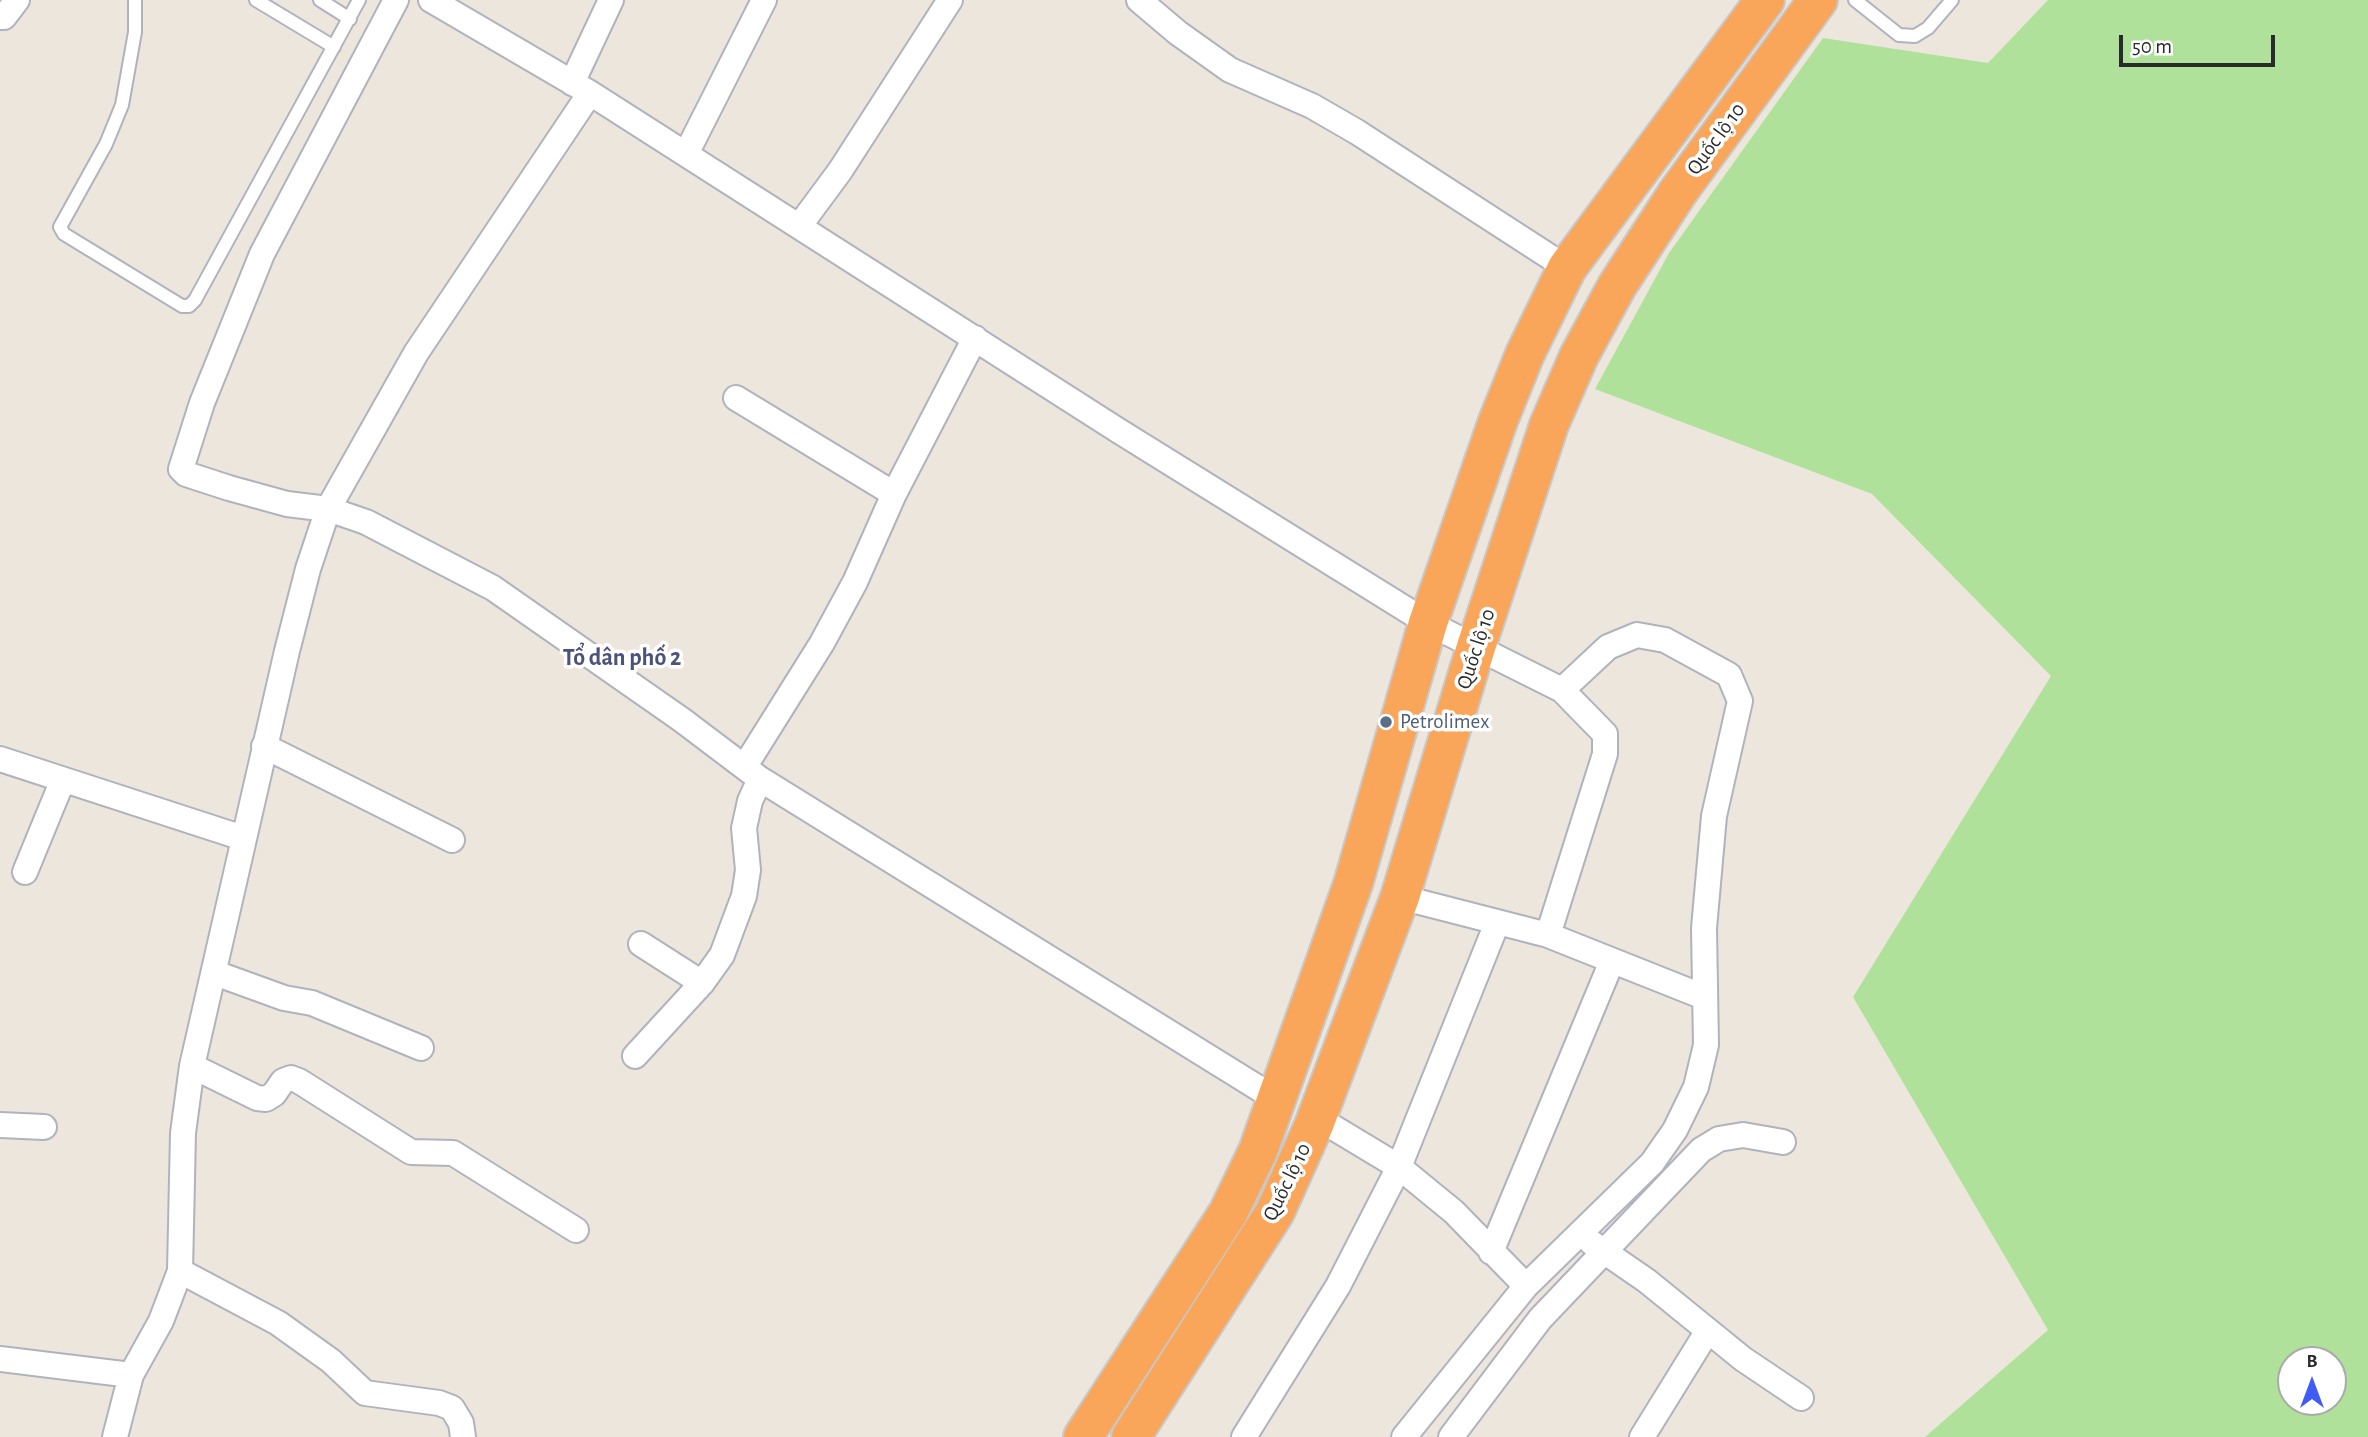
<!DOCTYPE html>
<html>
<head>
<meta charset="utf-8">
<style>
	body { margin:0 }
	#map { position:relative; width:2368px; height:1437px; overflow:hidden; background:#ece6dd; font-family:"Alegreya Sans",sans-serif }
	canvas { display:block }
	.north { position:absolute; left:2277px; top:1346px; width:70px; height:70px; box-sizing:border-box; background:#fff; border:2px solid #aaa; border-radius:50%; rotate:0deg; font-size:19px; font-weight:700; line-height:28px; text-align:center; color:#2a2a2a }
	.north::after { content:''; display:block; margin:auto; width:24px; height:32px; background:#415bf5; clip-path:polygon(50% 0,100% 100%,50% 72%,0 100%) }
	.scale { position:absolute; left:2119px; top:35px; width:156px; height:32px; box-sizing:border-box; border:4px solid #2a2a2a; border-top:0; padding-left:9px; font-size:21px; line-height:24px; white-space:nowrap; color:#2a2a2a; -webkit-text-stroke:5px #fff; paint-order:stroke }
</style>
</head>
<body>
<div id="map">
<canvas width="2368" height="1437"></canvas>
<div class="north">B</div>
<div class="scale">50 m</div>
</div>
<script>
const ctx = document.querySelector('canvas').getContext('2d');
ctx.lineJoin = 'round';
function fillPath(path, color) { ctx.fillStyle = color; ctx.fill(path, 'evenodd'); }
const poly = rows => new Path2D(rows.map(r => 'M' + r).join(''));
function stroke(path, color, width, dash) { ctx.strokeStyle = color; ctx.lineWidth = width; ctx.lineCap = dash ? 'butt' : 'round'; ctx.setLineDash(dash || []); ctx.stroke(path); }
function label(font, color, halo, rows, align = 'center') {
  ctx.font = font + ' "Alegreya Sans",sans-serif'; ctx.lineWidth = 7; ctx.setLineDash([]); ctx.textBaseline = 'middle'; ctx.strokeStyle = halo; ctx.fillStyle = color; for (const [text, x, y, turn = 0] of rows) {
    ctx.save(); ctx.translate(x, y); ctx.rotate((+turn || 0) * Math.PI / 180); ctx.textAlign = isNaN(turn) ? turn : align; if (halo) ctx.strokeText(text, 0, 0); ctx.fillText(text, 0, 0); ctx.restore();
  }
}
const green = poly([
	[2048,0,2368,0,2368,1437,1925,1437,2048,1330,1853,997,2051,676,1872,494,1595,389,1669,253,1823,38,1988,63],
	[2291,1360,2333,1360,2333,1402,2291,1402]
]);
const lane = poly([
	[135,0,135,32,122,105,106,144,60,227,64,234,182,306,189,306,195,300,359,0],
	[256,0,334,47],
	[320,0,350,19],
	[1855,0,1899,35,1915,36,1928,28,1952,0]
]);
const street = poly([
	[396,0,262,254,202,403,181,469,186,474,229,488,287,504,328,509,366,522,493,588,682,720,760,779,1276,1099],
	[431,0,590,93,1119,431,1428,623,1562,690,1605,734,1605,754,1548,935],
	[1139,0,1178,33,1230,70,1312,106,1357,132,1567,268],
	[0,17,4,17,17,0],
	[572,83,611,0],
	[686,154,764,0],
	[800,225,840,171,950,0],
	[736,398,894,494],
	[264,746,452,840],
	[0,759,243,838],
	[745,766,822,643,855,582,894,494,975,338],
	[25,872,62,782],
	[1400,897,1548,935,1704,997],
	[641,944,702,983],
	[215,973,284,998,312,1003,421,1048],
	[635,1056,702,983,722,955,744,896,748,870,744,828,750,801,760,779],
	[192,1066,257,1098,266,1099,274,1094,283,1081,291,1078,299,1081,411,1152,453,1153,576,1230],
	[1316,1117,1399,1167,1454,1212,1526,1286],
	[0,1125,44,1127],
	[1592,1243,1647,1281,1743,1359,1801,1398],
	[1491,1252,1612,961],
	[180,1271,278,1323,331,1361,365,1393,439,1403,452,1408,461,1423,463,1437],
	[0,1359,131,1375],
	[115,1437,131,1375,161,1321,180,1271,183,1133,192,1066,287,651,308,569,328,509,416,353,590,93],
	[1244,1437,1338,1286,1399,1167,1497,923],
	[1404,1437,1526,1286,1652,1163,1675,1130,1696,1087,1706,1045,1704,928,1714,816,1740,701,1729,675,1665,640,1637,635,1608,647,1562,690],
	[1451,1437,1540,1319,1701,1150,1719,1139,1743,1135,1783,1142],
	[1642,1437,1707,1332]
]);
const highway = poly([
	[1083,1437,1228,1213,1258,1151,1353,884,1428,623,1498,421,1525,354,1567,268,1765,0],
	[1131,1437,1275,1212,1314,1125,1400,897,1476,647,1549,425,1579,356,1617,286,1678,192,1818,0]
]);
const markers = [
	[1386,722,7,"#5c6f8a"]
];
const streetNames = [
	["Quốc lộ 10",1716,139,-54],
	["Quốc lộ 10",1476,649,-72],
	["Quốc lộ 10",1287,1182,-64]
];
const serviceNames = [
	["Petrolimex",1400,722]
];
const quarterNames = [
	["Tổ dân phố 2",622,658]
];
fillPath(green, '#b0e19b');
stroke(lane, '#b0b3be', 16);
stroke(street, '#b0b3be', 28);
stroke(highway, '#c8c8c8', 42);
stroke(lane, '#fff', 12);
stroke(street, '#fff', 24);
stroke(highway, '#faa65a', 38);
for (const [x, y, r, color] of markers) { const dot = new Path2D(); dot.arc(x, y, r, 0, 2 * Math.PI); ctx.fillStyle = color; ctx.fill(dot); stroke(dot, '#fff', 2.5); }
label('21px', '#2a2a2a', '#fff', streetNames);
label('21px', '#4e5e75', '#fff', serviceNames, 'left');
label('bold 24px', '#4c527a', '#fff', quarterNames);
</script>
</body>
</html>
